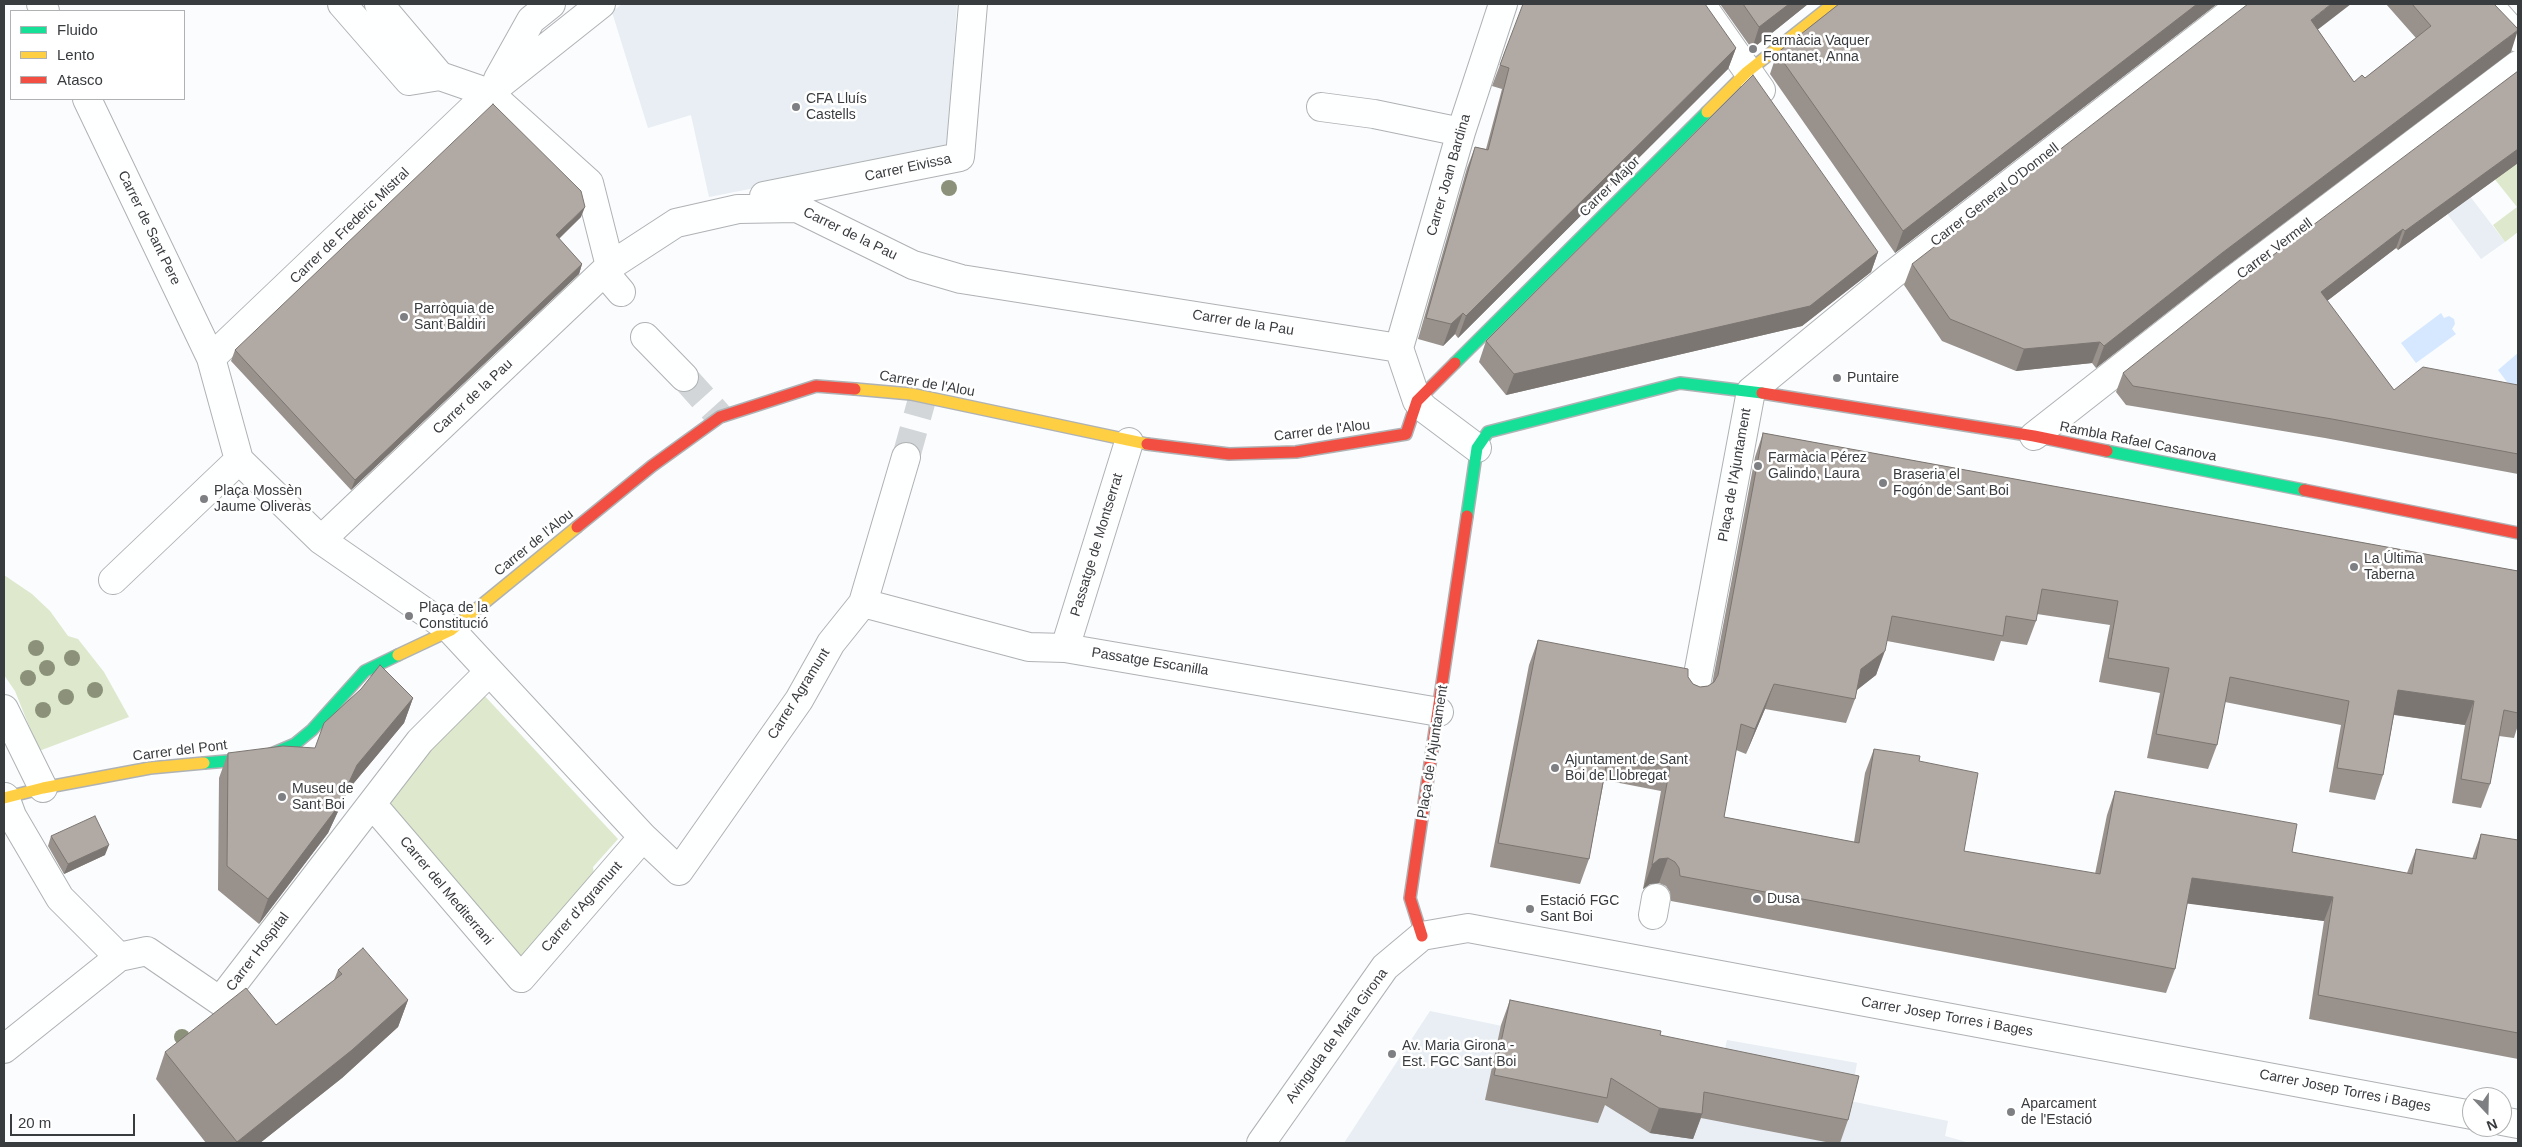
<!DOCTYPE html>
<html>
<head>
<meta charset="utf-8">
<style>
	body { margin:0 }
	#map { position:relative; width:2522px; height:1147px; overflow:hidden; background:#fafcfe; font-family:Arial,sans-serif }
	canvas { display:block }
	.frame { position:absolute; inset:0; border:5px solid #393c3f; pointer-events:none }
	.legend { position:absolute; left:10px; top:10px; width:175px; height:90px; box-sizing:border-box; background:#fff; border:1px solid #b0b1b2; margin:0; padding:6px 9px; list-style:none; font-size:15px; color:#393c3f }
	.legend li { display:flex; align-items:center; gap:10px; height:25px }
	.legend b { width:25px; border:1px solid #b0b1b2 }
	.north { position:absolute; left:2462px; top:1087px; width:50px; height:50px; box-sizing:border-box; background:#fff; border:1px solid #b0b1b2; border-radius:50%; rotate:159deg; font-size:14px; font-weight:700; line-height:20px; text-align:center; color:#393c3f }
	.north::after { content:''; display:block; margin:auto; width:18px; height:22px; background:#7d7f82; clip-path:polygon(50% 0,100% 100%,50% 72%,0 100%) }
	.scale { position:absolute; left:10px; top:1114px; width:125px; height:22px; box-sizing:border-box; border:2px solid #393c3f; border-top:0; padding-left:6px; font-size:15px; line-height:18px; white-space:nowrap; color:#393c3f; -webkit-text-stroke:4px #fff; paint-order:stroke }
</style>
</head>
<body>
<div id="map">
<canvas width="2522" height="1147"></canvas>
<div class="frame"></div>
<ul class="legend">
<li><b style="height:6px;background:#16e098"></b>Fluido</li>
<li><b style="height:6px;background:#ffcf43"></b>Lento</li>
<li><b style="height:6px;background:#f24e42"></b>Atasco</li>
</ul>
<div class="north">N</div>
<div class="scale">20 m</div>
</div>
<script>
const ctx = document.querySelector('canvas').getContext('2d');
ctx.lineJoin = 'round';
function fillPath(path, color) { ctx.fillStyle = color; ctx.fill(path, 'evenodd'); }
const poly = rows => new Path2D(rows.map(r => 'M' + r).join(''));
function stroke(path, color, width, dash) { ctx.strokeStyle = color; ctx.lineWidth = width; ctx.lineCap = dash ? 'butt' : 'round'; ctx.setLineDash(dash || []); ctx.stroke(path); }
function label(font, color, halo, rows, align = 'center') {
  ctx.font = font + ' Arial,sans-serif'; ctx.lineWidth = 5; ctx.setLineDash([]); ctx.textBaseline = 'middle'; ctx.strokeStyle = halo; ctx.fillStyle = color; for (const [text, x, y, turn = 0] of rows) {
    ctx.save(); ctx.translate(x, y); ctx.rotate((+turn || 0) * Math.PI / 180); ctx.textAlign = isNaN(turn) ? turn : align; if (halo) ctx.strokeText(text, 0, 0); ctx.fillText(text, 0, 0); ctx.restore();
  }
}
const built = poly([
	[622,4,957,4,947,150,709,197,691,115,648,128,612,12],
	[2430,144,2505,242,2481,259,2408,161],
	[1430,1011,1583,1043,1725,1049,1727,1040,1857,1063,1850,1101,1948,1121,1945,1136,1970,1143,1344,1143]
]);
const green = poly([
	[2518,157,2518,232,2505,242,2493,225,2517,207,2493,177],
	[4,575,32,594,50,611,68,636,78,639,104,672,129,717,39,751,15,691,4,675],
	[481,692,618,839,593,867,594,874,518,961,387,800]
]);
const water = poly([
	[2441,313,2444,318,2449,316,2454,319,2455,324,2452,329,2456,334,2416,363,2401,343],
	[2518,353,2518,386,2513,390,2498,370]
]);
const streetTunnel = poly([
	[684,377,720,417],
	[906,457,923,396]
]);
const street = poly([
	[41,4,45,11],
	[342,4,409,81,440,76],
	[379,4,440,76,489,93,589,183,610,266],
	[1701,4,1761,90],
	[2488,4,2518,38],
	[498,79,531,20,551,4],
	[87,99,211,358,239,460,321,540,451,630,643,837,679,871,799,700,831,643,863,603,906,457],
	[1321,107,1374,114,1461,132],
	[764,196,960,157,973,4],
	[604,272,621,292],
	[645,337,684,377],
	[1399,348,1461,132,1503,4],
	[1399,348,1417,401,1425,409,1477,448],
	[211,358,489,93,601,4],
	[2034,436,2224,287,2518,65],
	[321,540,610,266,676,223,738,209,797,208,913,265,961,279,1399,348],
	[113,580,239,460],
	[863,603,1029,647,1065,648,1439,712],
	[1065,648,1129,442],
	[1694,696,1751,391,1892,275,2242,4],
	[4,709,43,788],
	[5,797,12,816,60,898,119,957],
	[372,804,521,978,643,837],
	[1653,915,1656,898],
	[4,1049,119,957,147,951,220,1001,420,741,489,672],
	[2502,1121,2518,1124],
	[1261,1143,1385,967,1422,936,1468,928,2472,1115]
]);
const fast = poly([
	[1455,363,1707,112],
	[2107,451,2304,490],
	[1467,516,1477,448,1488,432,1680,383,1762,393],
	[204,763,262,758,295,744,312,730,365,671,398,655]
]);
const slow = poly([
	[1707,112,1747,72,1833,4],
	[855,389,911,394,1147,444],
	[398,655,451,630,577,527],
	[4,798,43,788,150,768,204,763]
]);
const jam = poly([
	[1762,393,2034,436,2107,451],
	[1147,444,1229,454,1296,452,1406,434,1417,401,1455,363],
	[2304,490,2518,533],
	[577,527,652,466,720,417,816,386,855,389],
	[1422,936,1410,898,1467,516]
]);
const trees = [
	[949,188],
	[36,648],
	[72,658],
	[47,668],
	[28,678],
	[95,690],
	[66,697],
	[43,710],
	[182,1037]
];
const wall = poly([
	[1720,4,1808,4,1752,49],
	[1839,4,2217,4,1895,253,1770,74,1777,53],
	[2386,4,2494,4,2511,52,2215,275,2096,368,2092,363,2016,371,1942,341,1904,285,1912,264,2318,30,2354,82,2365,78,2416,38],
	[1507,46,1736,48,1728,69,1458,338,1455,334,1443,346,1418,339,1467,168,1475,147,1486,149,1502,89,1492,86],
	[2518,71,2518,163,2398,250,2396,248,2327,301,2394,390,2518,385,2518,474,2325,438,2126,405,2116,392,2123,373],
	[581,217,559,239,582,264,579,274,351,490,231,361,235,350],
	[1878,252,1871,272,1802,326,1506,395,1479,362,1486,341],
	[1763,433,2518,571,2518,725,2514,738,2499,736,2490,784,2481,808,2452,803,2465,725,2394,715,2383,775,2375,800,2329,792,2341,725,2225,702,2217,745,2208,769,2147,758,2160,693,2099,682,2110,625,2037,614,2036,621,2027,645,2001,641,1994,661,1887,641,1876,675,1857,690,1855,699,1846,723,1765,709,1746,754,1736,750,1724,817,1854,842,1865,773,1874,749,1919,761,1964,851,2095,874,2107,815,2115,791,2292,852,2407,873,2416,849,2472,859,2481,834,2518,840,2518,1059,2309,1019,2324,921,2187,903,2175,969,2166,993,1671,901,1670,892,1666,886,1659,883,1650,884,1643,889,1661,791,1604,780,1589,859,1580,884,1490,867,1529,665,1538,640,1688,677,1693,684,1700,687,1708,686,1712,684,1755,457],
	[413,698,404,723,348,790,328,833,259,924,218,890,219,778,228,753,315,748],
	[51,836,105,855,64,874,48,846],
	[338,970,408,1000,398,1027,342,1078,260,1143,206,1143,156,1079,165,1052,276,1025,334,980],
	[1510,1000,1660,1035,1848,1120,1840,1143,1831,1143,1701,1118,1693,1139,1650,1133,1605,1105,1598,1123,1485,1100,1501,1025]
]);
const shadedWall = poly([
	[1789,4,1808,4,1752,49,1759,27],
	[2197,4,2217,4,1895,253,1903,231],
	[2331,4,2351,4,2303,41,2311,20],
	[2518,30,2511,52,2215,275,2096,368,2104,346,2222,253],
	[1736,48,1728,69,1458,338,1466,316],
	[2518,149,2518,163,2398,250,2405,231],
	[585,207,581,217,552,245,556,235],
	[2403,229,2396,248,2314,311,2321,292],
	[1878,252,1871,272,1802,326,1506,395,1514,374],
	[582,264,579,274,351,490,355,480],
	[1463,313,1455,334,1443,346,1451,324],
	[2100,342,2092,363,2016,371,2024,349],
	[1885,651,1876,675,1853,693,1861,669],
	[1774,684,1765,709,1746,754,1755,729],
	[2398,690,2474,701,2465,725,2390,714],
	[413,698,404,723,348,790,328,833,259,924,268,899,357,765],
	[109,845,105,855,64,874,68,864],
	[1668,858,1659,883,1650,884,1643,889,1652,865,1659,859],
	[2192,878,2333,897,2324,921,2183,903],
	[408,1000,398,1027,342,1078,260,1143,236,1143],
	[1659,1108,1702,1114,1693,1139,1650,1133]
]);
const building = poly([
	[1523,4,1705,4,1736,48,1466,316,1463,313,1451,324,1426,318,1475,147,1488,150,1509,68,1500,65,1507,46,1523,4],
	[1743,4,1789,4,1759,27,1743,4],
	[1839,4,2197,4,1903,231,1777,53,1839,4],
	[2248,4,2331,4,2311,20,2354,82,2362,75,2365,78,2431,26,2412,4,2494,4,2518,29,2518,30,2222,253,2104,346,2100,342,2024,349,1950,319,1912,264,2248,4],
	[2518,71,2518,149,2405,231,2403,229,2321,292,2394,390,2423,367,2518,385,2518,454,2332,419,2133,386,2123,373,2240,280,2518,71],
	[1753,75,1878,252,1810,306,1514,374,1486,341,1753,75],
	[493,104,581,191,585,207,556,235,582,264,355,480,235,350,493,104],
	[1763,433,2518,571,2518,713,2504,710,2490,784,2461,779,2474,701,2398,690,2383,775,2337,768,2349,701,2230,677,2217,745,2156,734,2169,668,2108,658,2118,601,2042,589,2036,621,2006,616,2003,636,1892,616,1885,651,1861,669,1855,699,1774,684,1755,729,1741,724,1724,817,1859,843,1874,749,1920,756,1919,761,1978,773,1964,851,2100,874,2115,791,2297,824,2292,852,2412,874,2416,849,2476,859,2481,834,2518,840,2518,1033,2318,995,2333,897,2192,878,2175,969,1680,876,1679,868,1675,862,1668,858,1659,859,1652,865,1670,767,1608,755,1589,859,1498,843,1538,640,1688,669,1688,677,1693,684,1700,687,1708,686,1714,682,1718,675,1763,433],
	[380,665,413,698,357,765,337,808,268,899,227,866,228,753,283,746,315,748,324,723,361,689,380,665],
	[95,816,109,845,68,864,51,836,95,816],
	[363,948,408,1000,352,1050,237,1142,165,1052,246,988,276,1025,342,974,338,970,363,948],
	[1510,1000,1661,1031,1660,1035,1859,1076,1848,1120,1704,1092,1702,1114,1659,1108,1611,1078,1607,1098,1494,1075,1510,1000]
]);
const markers = [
	[1753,49,5,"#7d7f82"],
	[796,107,5,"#7d7f82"],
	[404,317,5,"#7d7f82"],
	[1837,378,5,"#7d7f82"],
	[1758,466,5,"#7d7f82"],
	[1883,483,5,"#7d7f82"],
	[204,499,5,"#7d7f82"],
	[2354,567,5,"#7d7f82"],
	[409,616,5,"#7d7f82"],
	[1555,768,5,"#7d7f82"],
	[282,797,5,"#7d7f82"],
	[1757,899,5,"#7d7f82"],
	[1530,909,5,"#7d7f82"],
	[1392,1054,5,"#7d7f82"],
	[2011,1112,5,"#7d7f82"]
];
const poiNames = [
	["Farmàcia Vaquer",1763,41],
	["Fontanet, Anna",1763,57],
	["CFA Lluís",806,99],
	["Castells",806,115],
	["Parròquia de",414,309],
	["Sant Baldiri",414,325],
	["Puntaire",1847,378],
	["Farmàcia Pérez",1768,458],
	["Galindo, Laura",1768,474],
	["Braseria el",1893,475],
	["Fogón de Sant Boi",1893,491],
	["Plaça Mossèn",214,491],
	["Jaume Oliveras",214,507],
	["La Última",2364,559],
	["Taberna",2364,575],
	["Plaça de la",419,608],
	["Constitució",419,624],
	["Ajuntament de Sant",1565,760],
	["Boi de Llobregat",1565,776],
	["Museu de",292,789],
	["Sant Boi",292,805],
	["Dusa",1767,899],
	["Estació FGC",1540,901],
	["Sant Boi",1540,917],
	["Av. Maria Girona -",1402,1046],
	["Est. FGC Sant Boi",1402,1062],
	["Aparcament",2021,1104],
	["de l'Estació",2021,1120]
];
const streetNames = [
	["Carrer Eivissa",908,168,-12],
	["Carrer Joan Bardina",1449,175,-74],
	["Carrer Major",1610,187,-45],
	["Carrer General O'Donnell",1995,195,-38],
	["Carrer de Frederic Mistral",350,226,-44],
	["Carrer de Sant Pere",149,228,64],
	["Carrer de la Pau",850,234,26],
	["Carrer Vermell",2275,249,-37],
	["Carrer de la Pau",1243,323,9],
	["Carrer de l'Alou",927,384,10],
	["Carrer de la Pau",473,397,-43],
	["Carrer de l'Alou",1322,431,-7],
	["Rambla Rafael Casanova",2138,442,11],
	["Plaça de l'Ajuntament",1735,475,-80],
	["Carrer de l'Alou",534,543,-39],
	["Passatge de Montserrat",1097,545,-73],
	["Passatge Escanilla",1150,662,9],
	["Carrer Agramunt",799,694,-58],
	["Carrer del Pont",180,751,-7],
	["Plaça de l'Ajuntament",1433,752,-81],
	["Carrer del Mediterrani",446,891,50],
	["Carrer d'Agramunt",582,907,-49],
	["Carrer Hospital",258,952,-53],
	["Carrer Josep Torres i Bages",1947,1017,10],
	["Avinguda de Maria Girona",1337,1036,-54],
	["Carrer Josep Torres i Bages",2345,1091,11]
];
fillPath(built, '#e8eef3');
fillPath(green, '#dee8cc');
fillPath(water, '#d6e8ff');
stroke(streetTunnel, '#d3d6d8', 28, [28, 14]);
stroke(street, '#afb2b4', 30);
stroke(fast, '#afb2b4', 14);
stroke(slow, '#afb2b4', 14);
stroke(jam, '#afb2b4', 14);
stroke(street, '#feffff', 28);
stroke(fast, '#16e098', 11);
stroke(slow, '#ffcf43', 11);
stroke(jam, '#f24e42', 11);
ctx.fillStyle = '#8b9279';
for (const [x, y] of trees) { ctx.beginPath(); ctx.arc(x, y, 8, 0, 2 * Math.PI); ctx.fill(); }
fillPath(wall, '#98918c');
fillPath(shadedWall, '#7c7672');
fillPath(building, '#b1a9a3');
stroke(building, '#7c7672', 1);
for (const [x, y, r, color] of markers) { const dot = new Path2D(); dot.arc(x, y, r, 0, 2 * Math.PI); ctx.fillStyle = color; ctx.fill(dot); stroke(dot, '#fff', 2); }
label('14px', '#393c3f', '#fff', poiNames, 'left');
label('14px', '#393c3f', '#fff', streetNames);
</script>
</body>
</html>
